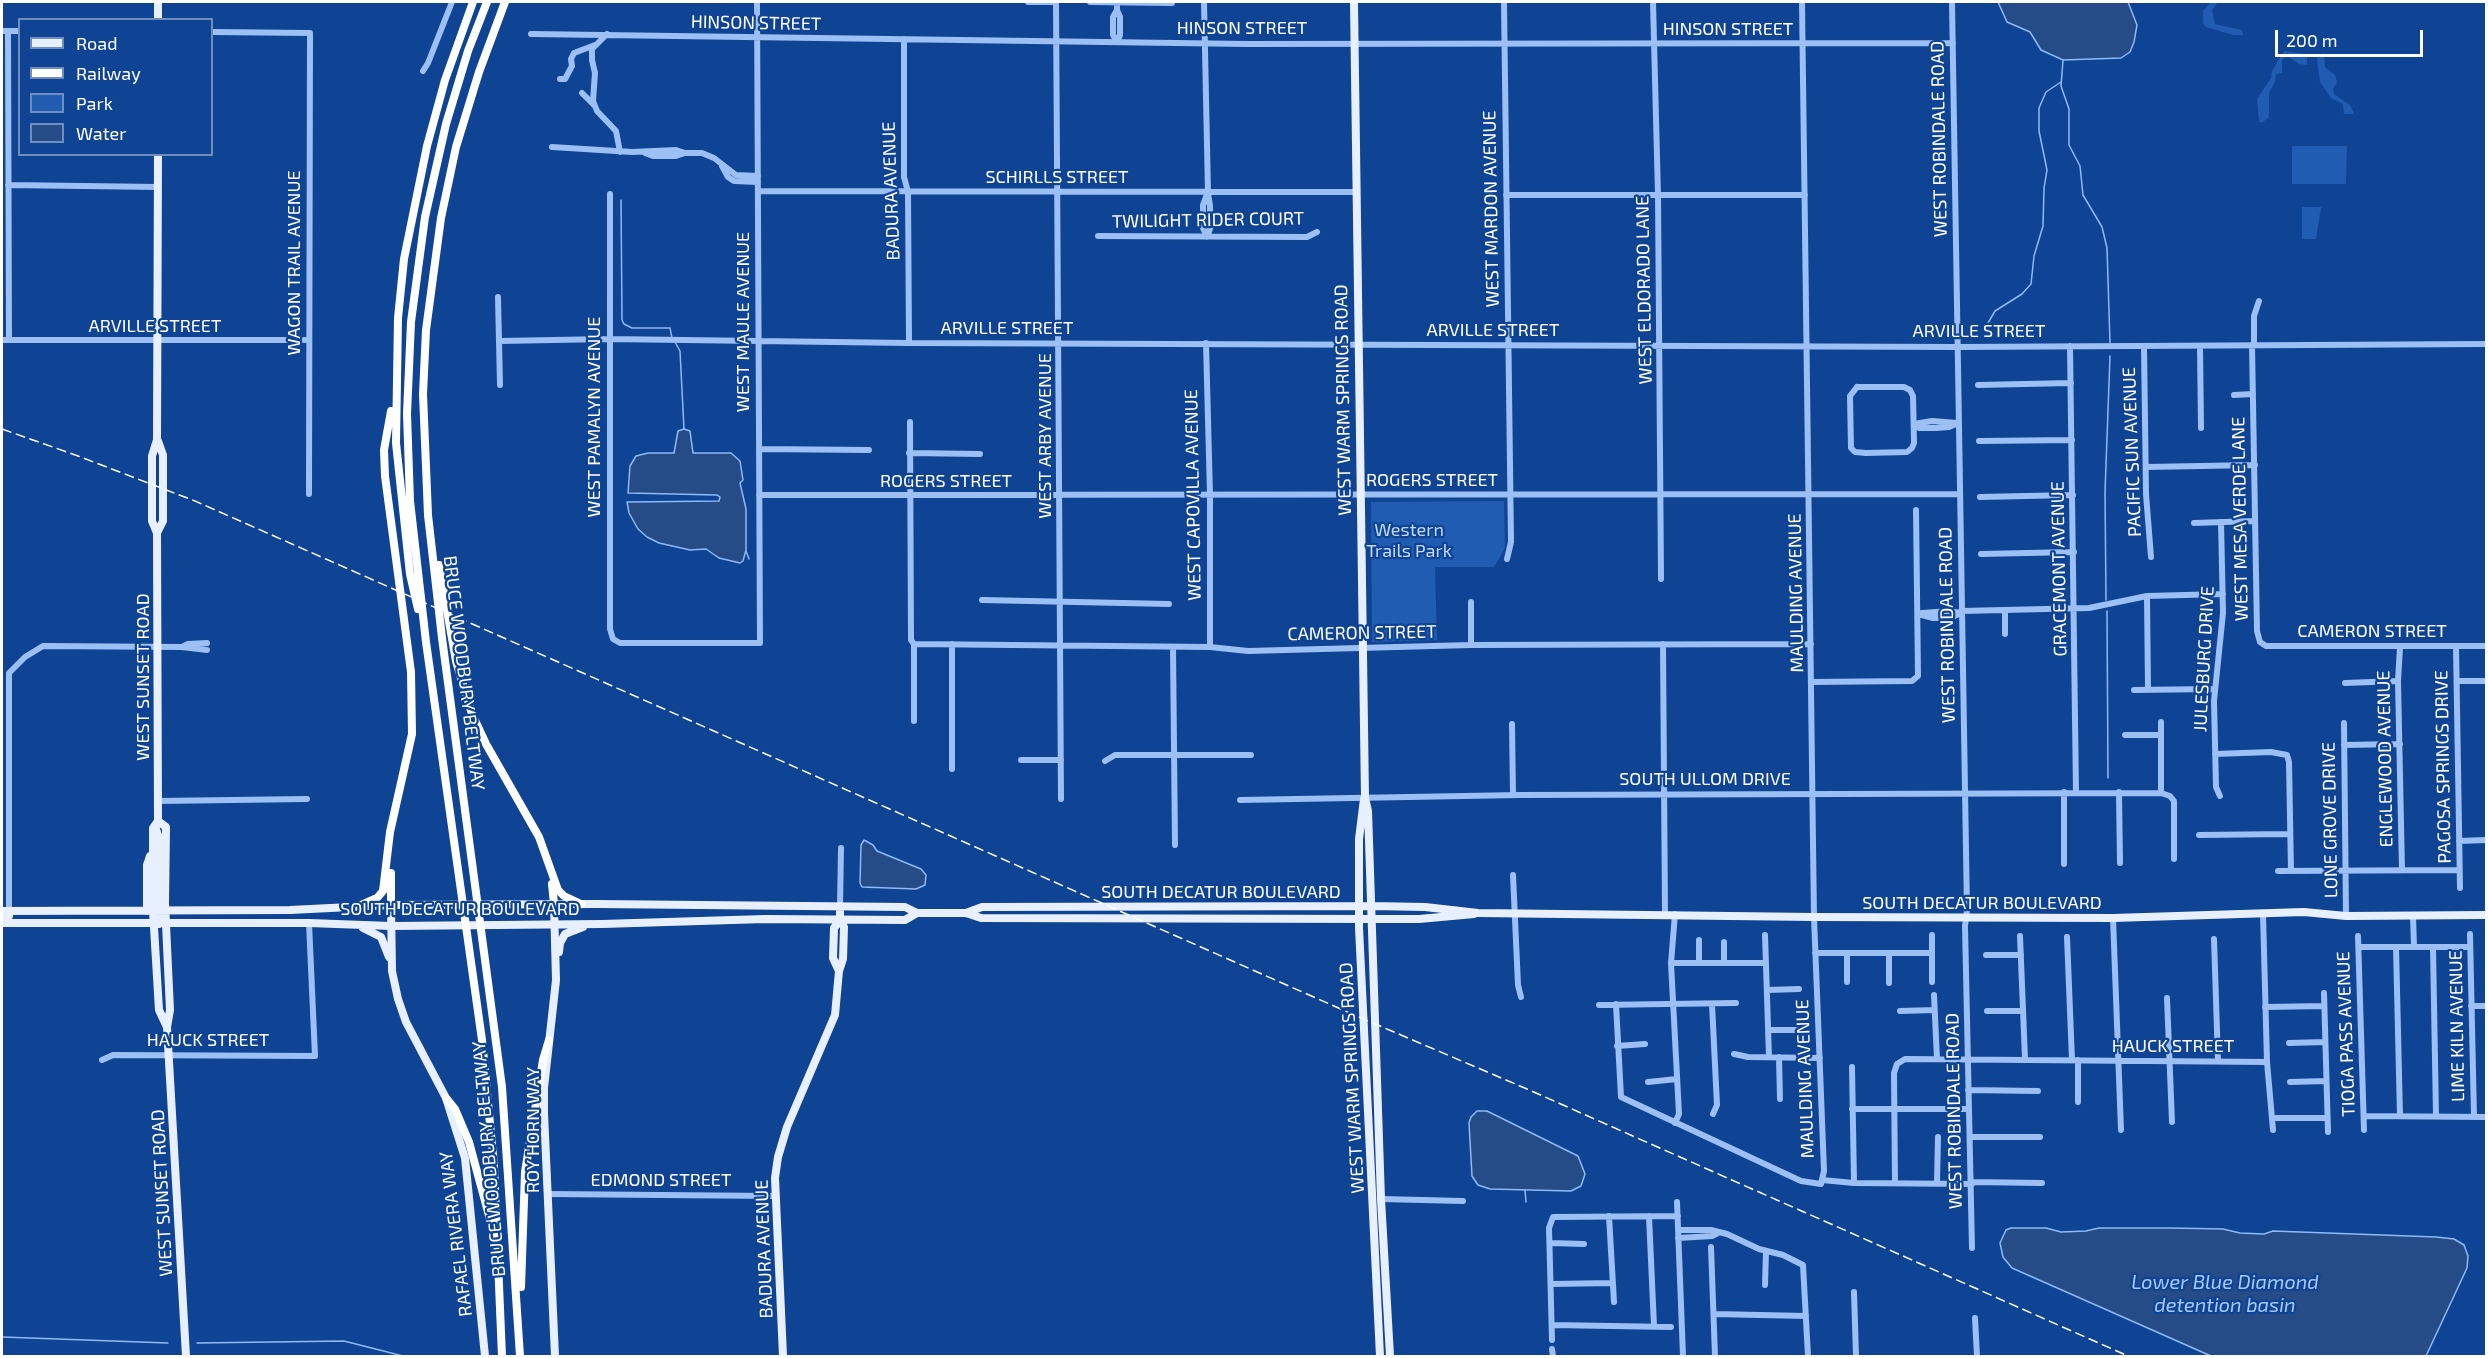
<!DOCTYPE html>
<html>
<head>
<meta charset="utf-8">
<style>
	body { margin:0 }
	#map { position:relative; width:2488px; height:1358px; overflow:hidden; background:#0f4393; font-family:"Exo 2",sans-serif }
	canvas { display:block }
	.frame { position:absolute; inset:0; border:3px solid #fff; pointer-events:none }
	.legend { position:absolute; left:18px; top:18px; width:195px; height:138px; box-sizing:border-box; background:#0f4393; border:2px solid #6f8ebe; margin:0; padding:8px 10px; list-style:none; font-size:18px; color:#fff }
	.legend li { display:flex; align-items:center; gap:12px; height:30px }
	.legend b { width:30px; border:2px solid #6f8ebe }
	.scale { position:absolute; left:2275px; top:30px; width:148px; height:27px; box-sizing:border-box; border:3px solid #fff; border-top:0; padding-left:8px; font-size:18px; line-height:21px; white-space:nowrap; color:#fff; -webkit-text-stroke:4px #0f4393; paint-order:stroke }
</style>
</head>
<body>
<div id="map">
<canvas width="2488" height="1358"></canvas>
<div class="frame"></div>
<ul class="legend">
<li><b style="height:8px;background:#e8f0ff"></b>Road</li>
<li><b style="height:8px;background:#fff"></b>Railway</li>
<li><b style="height:16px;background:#215cb3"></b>Park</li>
<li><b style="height:16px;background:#264c87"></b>Water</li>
</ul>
<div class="scale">200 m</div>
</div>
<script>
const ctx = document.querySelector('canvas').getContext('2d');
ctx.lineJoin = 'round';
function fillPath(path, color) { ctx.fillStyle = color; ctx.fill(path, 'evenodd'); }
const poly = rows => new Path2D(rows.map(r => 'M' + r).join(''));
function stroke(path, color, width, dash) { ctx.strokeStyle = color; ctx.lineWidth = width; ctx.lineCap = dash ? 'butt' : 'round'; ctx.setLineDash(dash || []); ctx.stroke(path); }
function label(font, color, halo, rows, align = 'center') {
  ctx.font = font + ' "Exo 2",sans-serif'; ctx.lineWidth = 4.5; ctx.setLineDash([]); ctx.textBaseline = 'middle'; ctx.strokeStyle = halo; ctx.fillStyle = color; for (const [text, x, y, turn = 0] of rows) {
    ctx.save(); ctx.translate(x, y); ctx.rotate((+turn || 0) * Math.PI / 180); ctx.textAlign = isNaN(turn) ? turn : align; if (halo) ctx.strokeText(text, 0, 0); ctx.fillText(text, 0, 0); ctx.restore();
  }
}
const green = poly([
	[2211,2,2218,2,2212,10,2215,24,2242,30,2243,35,2233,35,2206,27,2203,23,2203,11],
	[2284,51,2305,54,2307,57,2307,65,2299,64,2289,57,2284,58,2282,61,2282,73,2276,74,2275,82,2269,93,2269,117,2263,122,2259,122,2257,99,2271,78,2272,71],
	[2324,53,2325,67,2335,75,2337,82,2333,89,2334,94,2350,105,2354,114,2344,114,2343,104,2331,98,2320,82,2317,60,2318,55],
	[2292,146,2347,146,2346,184,2292,184],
	[2302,207,2321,207,2316,239,2302,239],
	[1504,501,1505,548,1494,567,1435,567,1437,640,1372,642,1371,502]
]);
const water = poly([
	[1998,2,2128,2,2137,25,2134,42,2130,52,2121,58,2063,60,2041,50,2030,32,2007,22,1998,2],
	[684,429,690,431,693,453,731,453,740,461,743,480,740,483,746,509,746,550,743,561,740,563,719,558,706,549,690,550,659,543,647,537,638,529,629,513,627,502,719,501,720,497,717,495,628,493,630,466,636,456,648,453,674,453,678,431,684,429],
	[864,840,873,845,877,851,921,869,926,875,925,885,916,889,862,887,860,883,861,845,864,840],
	[1477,1111,1487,1111,1578,1156,1585,1174,1581,1186,1571,1191,1490,1189,1478,1185,1472,1176,1469,1123,1471,1117,1477,1111],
	[2011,1228,2046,1228,2061,1232,2086,1231,2099,1228,2170,1228,2223,1229,2240,1233,2264,1234,2273,1231,2436,1237,2454,1239,2464,1245,2468,1256,2467,1268,2426,1356,2211,1356,2012,1268,2003,1257,2000,1243,2006,1230,2011,1228]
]);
const stream = poly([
	[2063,60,2061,86,2069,109,2069,145,2080,166,2083,195,2102,227,2107,248,2110,343],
	[621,200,622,320,624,324,632,328,670,328,672,338],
	[1988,323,1995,311,2022,294,2031,284,2034,256,2043,226,2044,188,2047,170,2039,131,2039,108,2046,92,2061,82],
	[675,342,680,351,684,429],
	[746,551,749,559],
	[2106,600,2105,492,2110,356],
	[2107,611,2108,778],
	[1525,1190,1526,1202],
	[2,1337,168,1343],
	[197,1343,344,1341,403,1356]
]);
const minor = poly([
	[1028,2,1052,2],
	[1056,2,1061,799],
	[1090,2,1172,3],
	[1204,2,1208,193,1210,206,1210,229,1207,237],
	[1504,2,1511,542,1507,559],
	[1653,2,1658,195,1661,579],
	[1952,2,1967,910,1965,926,1972,1248],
	[1117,10,1113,17,1113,35,1117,42],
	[2,31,20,31],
	[8,31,9,340],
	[212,32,310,33,309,494],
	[531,34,1247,44,1953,43],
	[607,34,592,49,592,60,595,73,593,101,597,111,616,131,620,152],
	[904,39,904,177,908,192,909,343],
	[1117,42,1120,35,1120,17,1117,10,1117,2],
	[423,71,428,63,452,2],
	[560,79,565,79,572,66,571,59,574,53,595,45],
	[582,93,594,105],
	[552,147,632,152,676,150,685,153,702,153,714,158,736,175,758,176],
	[645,153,653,156,676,156,685,153],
	[722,166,728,177,734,181,758,182],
	[8,185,158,187],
	[758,191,1356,192],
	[610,194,610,629,613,639,620,643,760,643,757,2],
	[1506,195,1805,195],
	[1098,236,1307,237,1317,232],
	[1207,237,1203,228,1203,205,1207,194],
	[498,297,500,385],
	[2,340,309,340],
	[499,341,608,339,909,343,1957,347,2486,344],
	[1206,343,1210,495,1210,647],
	[2252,345,2257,631,2260,642,2266,646,2486,646],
	[2254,345,2254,316,2259,301],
	[2070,346,2076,792],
	[2144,346,2146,494,2151,557],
	[2200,346,2201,428],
	[1978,385,2071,383],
	[1857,387,1904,387,1910,390,1913,396,1914,443,1912,448,1907,452,1866,453,1855,452,1851,448,1850,396,1857,387],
	[2234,395,2253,394],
	[910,422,911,640,914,644,914,721],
	[1914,424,1919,428,1936,428,1949,427,1958,423],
	[1914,424,1932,421,1957,423],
	[1979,441,2072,440],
	[759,449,869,450],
	[909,453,980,454],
	[2146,467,2255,465],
	[759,495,1960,494],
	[1980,497,2073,495],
	[2194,523,2255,521],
	[1981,554,2074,552],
	[2147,596,2148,689],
	[982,600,1169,604],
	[1471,602,1471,645],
	[2005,610,2005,634],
	[1961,611,2089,608,2147,596,2223,594],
	[1922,613,1950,611,1959,613],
	[1918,614,1933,618,1950,618,1961,613],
	[914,644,1210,647,1248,651,1471,645,1811,644],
	[1663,644,1665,914],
	[2456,646,2460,888],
	[182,647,188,644,207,643],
	[1173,647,1175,845],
	[2400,647,2398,681,2402,870],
	[2457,681,2486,681],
	[1811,682,1912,681,1918,676,1916,510],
	[2345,683,2398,681],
	[2134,690,2215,689],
	[2344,723,2346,916],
	[1512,724,1513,795],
	[2125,735,2160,735],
	[2344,745,2400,744],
	[2215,754,2271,752,2287,755,2289,762,2291,871],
	[1021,760,1061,760],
	[1105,761,1115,755,1251,755],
	[952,769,952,644],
	[2064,792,2064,864],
	[2119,792,2120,863],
	[2161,793,2161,722],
	[2220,796,2216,787,2214,701,2223,613,2221,522],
	[1240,800,1520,795,2161,793,2170,796,2174,801,2174,859],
	[158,801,307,799],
	[2199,835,2290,834],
	[2459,841,2486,840],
	[2278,871,2459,870],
	[1513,875,1518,985,1521,997],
	[840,906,841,848],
	[9,911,9,673,25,657,43,646,182,647,207,650],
	[1675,914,1671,963,1679,1114,1675,1123],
	[2263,914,2267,1062,2273,1130],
	[2413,915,2414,947],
	[2113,918,2121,1130],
	[2470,934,2474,1117],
	[1765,935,1769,1057],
	[1932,935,1932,982],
	[2020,936,2025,1059],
	[2358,936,2364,1130],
	[2067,937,2072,1060],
	[2214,939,2218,1061],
	[1699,940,1699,962],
	[1724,942,1724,963],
	[2359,947,2470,947],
	[2396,947,2400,1116],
	[2433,947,2436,1116],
	[1815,953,1932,953],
	[1847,953,1847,982],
	[1889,953,1889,983],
	[1986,955,2021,955],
	[1671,963,1766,963],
	[1767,990,1799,989],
	[2324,993,2328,1132],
	[1934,995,1937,1059],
	[2167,998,2172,1122],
	[1616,1004,1621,1097,1801,1181,1821,1184,1824,1171,1814,917,1802,2],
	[1712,1004,1717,1105,1713,1114],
	[1599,1005,1736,1003],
	[2471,1006,2486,1006],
	[2265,1007,2324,1006],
	[1900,1011,1934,1010],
	[1987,1011,2023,1011],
	[1769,1030,1803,1030],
	[2289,1043,2325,1042],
	[1617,1046,1645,1044],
	[1734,1054,1748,1057,1820,1058],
	[1779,1057,1780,1099],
	[102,1060,113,1055,315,1056,309,923],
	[2078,1060,2078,1102],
	[1852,1067,1854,1183],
	[1648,1082,1677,1079],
	[2290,1082,2326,1081],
	[1968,1090,2038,1091],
	[1852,1109,1969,1109],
	[2364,1116,2486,1117],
	[2272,1118,2327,1118],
	[1970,1137,2040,1137],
	[1822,1180,1854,1183,1972,1184],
	[1972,1182,2042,1183],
	[1895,1183,1894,1073,1897,1064,1905,1059,2267,1062],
	[1937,1183,1938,1137],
	[548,1194,774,1196],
	[1381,1199,1463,1201],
	[1677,1202,1683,1356],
	[1609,1216,1614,1302],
	[1649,1216,1654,1326],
	[1678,1230,1711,1230,1727,1234,1759,1249,1783,1255,1803,1265,1808,1356],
	[1678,1238,1712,1236,1718,1233],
	[1550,1243,1584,1244],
	[1711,1247,1715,1356],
	[1552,1284,1613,1283],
	[1765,1285,1766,1251],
	[1854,1292,1856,1356],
	[1714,1314,1806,1316],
	[1975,1318,1977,1356],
	[1552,1325,1671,1327],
	[1552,1340,1549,1228,1553,1217,1678,1216],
	[1552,1349,1553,1356]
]);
const major = poly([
	[158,2,158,20],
	[1354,2,1365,798,1368,811,1381,1199,1390,1356],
	[158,154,157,440,152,456,152,521,157,533,158,821,153,828,153,911,159,1010,167,1027],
	[157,533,163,521,163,455,158,441],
	[1364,799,1359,839,1359,928,1380,1356],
	[158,821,166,827,165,903,170,1010,167,1027,186,1356],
	[156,829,159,839,159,924],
	[554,904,556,980,544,1088,544,1113,555,1356],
	[391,905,392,971,398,999,406,1022,446,1098,465,1158,485,1356],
	[2,911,290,910,391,905,597,904,905,907,917,913,966,913,981,918,1372,919,1419,919,1474,914],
	[147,911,147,865,150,856],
	[966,913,982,907,1371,906,1425,907,1478,913,1814,917,2113,918,2304,912,2346,916,2486,915],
	[2,918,9,916,9,911],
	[2,923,309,923,391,926,602,924,765,919,905,920,917,913],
	[363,928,381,937,389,957],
	[559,952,560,943,565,934,583,927],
	[839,971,833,958,834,928,840,920],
	[783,1356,775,1178,778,1157,787,1127,835,1015,839,971,843,959,844,927,840,920,840,906]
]);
const highway = poly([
	[487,2,468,51,446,124,425,217,411,322,407,414,410,501,426,642,482,1040,494,1166,502,1356],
	[505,2,479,72,456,147,441,218,426,330,423,394,428,515,442,638,502,1087,520,1356],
	[439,565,456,661,472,714,486,744,539,837,558,890,564,896,581,904],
	[418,609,410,574,396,443,398,318,404,259,427,146,445,80,473,2],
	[391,873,391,905],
	[552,884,554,904],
	[359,906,377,898,383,891,390,832,412,734,411,672,385,476,384,450,391,411],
	[446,1098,455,1109,469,1142,491,1223],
	[521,1287,525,1172,543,1060,549,1040]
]);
const rail = poly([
	[2,429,78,456,195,501,1352,1014,1527,1089,2128,1356]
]);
const streetNames = [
	["HINSON STREET",756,23,1],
	["HINSON STREET",1242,28],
	["HINSON STREET",1728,29],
	["WEST ROBINDALE ROAD",1939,139,-91],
	["SCHIRLLS STREET",1057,177],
	["BADURA AVENUE",891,191,-92],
	["WEST MARDON AVENUE",1491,209,-91],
	["TWILIGHT RIDER COURT",1208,220,-1],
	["WAGON TRAIL AVENUE",294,263,-90],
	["WEST ELDORADO LANE",1644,290,-91],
	["WEST MAULE AVENUE",743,322,-90],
	["ARVILLE STREET",155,326],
	["ARVILLE STREET",1007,328],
	["ARVILLE STREET",1493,330],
	["ARVILLE STREET",1979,331],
	["WEST WARM SPRINGS ROAD",1343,400,-91],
	["WEST PAMALYN AVENUE",594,417,-90],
	["WEST ARBY AVENUE",1045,436,-90],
	["PACIFIC SUN AVENUE",2132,452,-92],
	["ROGERS STREET",1432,480],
	["ROGERS STREET",946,481],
	["WEST CAPOVILLA AVENUE",1193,495,-91],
	["WEST MESA VERDE LANE",2240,519,-91],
	["GRACEMONT AVENUE",2059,569,-91],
	["MAULDING AVENUE",1796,593,-91],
	["WEST ROBINDALE ROAD",1947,625,-91],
	["CAMERON STREET",2372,631],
	["CAMERON STREET",1362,633,-1],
	["JULESBURG DRIVE",2204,659,-87],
	["BRUCE WOODBURY BELTWAY",464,673,83],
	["WEST SUNSET ROAD",143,677,-90],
	["ENGLEWOOD AVENUE",2385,759,-91],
	["PAGOSA SPRINGS DRIVE",2443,767,-91],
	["SOUTH ULLOM DRIVE",1705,779],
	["LONE GROVE DRIVE",2330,820,-91],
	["SOUTH DECATUR BOULEVARD",1221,892],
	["SOUTH DECATUR BOULEVARD",1982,903],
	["SOUTH DECATUR BOULEVARD",460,909],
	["LIME KILN AVENUE",2457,1026,-91],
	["TIOGA PASS AVENUE",2346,1034,-92],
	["HAUCK STREET",208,1040],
	["HAUCK STREET",2173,1046],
	["WEST WARM SPRINGS ROAD",1352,1078,-93],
	["MAULDING AVENUE",1805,1079,-92],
	["WEST ROBINDALE ROAD",1954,1111,-91],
	["ROY HORN WAY",533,1130,-90],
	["BRUCE WOODBURY BELTWAY",489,1159,-95],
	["EDMOND STREET",661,1180],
	["WEST SUNSET ROAD",162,1193,-93],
	["RAFAEL RIVERA WAY",456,1234,-97],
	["BADURA AVENUE",764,1249,-92]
];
const parkNames = [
	["Western",1409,530],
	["Trails Park",1409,551]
];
const waterNames = [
	["Lower Blue Diamond",2225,1282],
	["detention basin",2225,1305]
];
fillPath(green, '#215cb3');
fillPath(water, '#264c87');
stroke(water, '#8dbaf7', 1.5);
stroke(stream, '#8dbaf7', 1.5);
stroke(minor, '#9cbff4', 6);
stroke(major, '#e8f0ff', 8);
stroke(highway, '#fff', 8);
stroke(rail, '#fff', 1.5, [10, 4.5]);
label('18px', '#fff', '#0f4393', streetNames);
label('18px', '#c3dbfe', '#0f4393', parkNames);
label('italic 20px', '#a8cafb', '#0f4393', waterNames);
</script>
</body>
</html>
